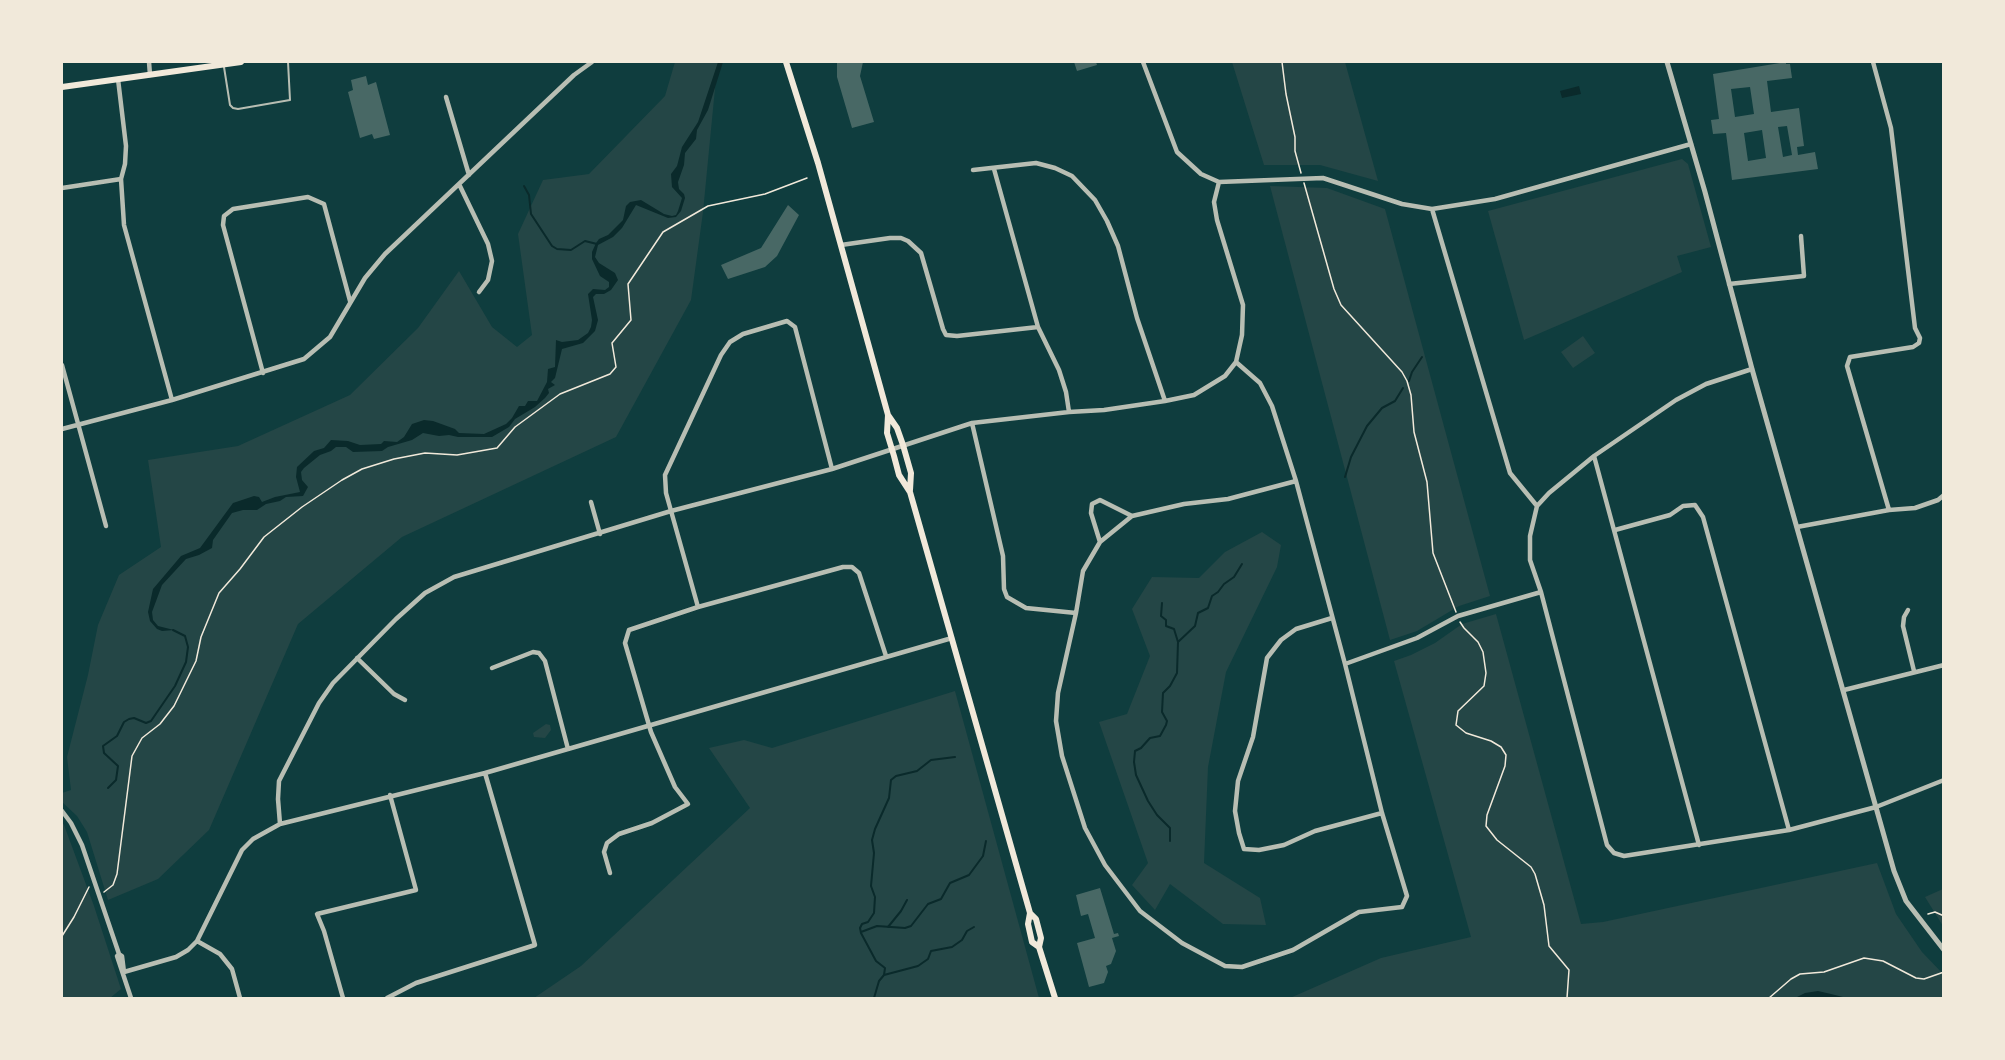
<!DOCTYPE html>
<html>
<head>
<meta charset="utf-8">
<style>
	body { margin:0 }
	#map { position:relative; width:2005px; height:1060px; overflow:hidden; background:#0f3d3e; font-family:Inter,sans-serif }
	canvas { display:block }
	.frame { position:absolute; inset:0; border:63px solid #f1e9da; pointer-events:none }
</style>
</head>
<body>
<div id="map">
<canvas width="2005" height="1060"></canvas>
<div class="frame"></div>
</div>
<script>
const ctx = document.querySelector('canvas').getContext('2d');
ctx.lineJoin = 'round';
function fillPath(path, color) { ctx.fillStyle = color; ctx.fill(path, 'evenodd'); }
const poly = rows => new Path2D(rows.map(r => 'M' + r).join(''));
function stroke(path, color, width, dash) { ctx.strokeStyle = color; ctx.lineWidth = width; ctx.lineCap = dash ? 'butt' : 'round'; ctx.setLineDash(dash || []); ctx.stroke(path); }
const green = poly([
	[675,62,720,62,717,68,703,212,691,300,616,437,402,537,298,624,209,830,158,879,108,900,87,832,77,816,62,802,62,793,71,790,67,757,88,675,98,625,119,575,161,547,148,460,238,446,350,395,418,328,459,271,492,327,517,347,532,335,518,234,543,180,589,174,665,96],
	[1232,62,1345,62,1378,181,1320,165,1264,165],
	[1682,159,1688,164,1711,247,1677,256,1682,272,1524,340,1488,211],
	[1270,186,1327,188,1385,209,1490,596,1459,606,1417,631,1390,640],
	[1583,336,1595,353,1573,368,1561,352],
	[1262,532,1281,545,1277,567,1226,672,1208,767,1204,863,1260,898,1266,925,1223,924,1170,884,1155,910,1132,885,1148,863,1099,722,1127,714,1150,656,1132,609,1152,577,1199,578,1225,552],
	[1496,614,1581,924,1603,922,1877,863,1896,914,1922,952,1944,975,1943,998,1290,998,1381,958,1471,937,1394,661,1411,655,1435,643,1462,624],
	[955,691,1039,998,534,998,581,966,750,808,709,748,744,740,772,748],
	[546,724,550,725,551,730,545,738,534,737,533,733],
	[62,822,64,825,94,906,121,989,110,998,62,998],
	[1943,889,1943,926,1925,897]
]);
const water = poly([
	[718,62,723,62,708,110,697,130,696,139,685,153,684,165,678,182,679,189,684,194,685,198,681,211,676,217,668,218,636,205,622,228,613,237,598,245,595,257,599,263,615,273,618,280,611,290,604,294,596,294,593,297,598,320,595,331,583,343,562,349,555,378,551,382,555,385,548,389,549,393,545,398,535,407,515,419,509,427,492,437,458,437,449,435,439,436,423,433,412,440,388,447,382,451,353,452,346,447,336,447,331,451,320,455,304,468,301,472,302,480,308,487,303,496,286,497,280,501,266,504,257,510,243,510,232,513,213,540,212,548,199,555,186,559,162,585,152,612,153,620,158,626,174,630,162,631,157,629,150,621,148,612,153,589,181,556,200,548,233,503,254,496,259,497,262,502,275,497,300,492,296,477,297,467,314,451,324,448,331,440,348,441,360,445,381,444,384,441,397,442,404,437,412,424,424,420,433,421,455,429,459,433,484,434,506,424,512,418,519,406,525,406,528,401,537,401,547,382,548,369,555,367,556,340,562,342,578,340,588,333,591,327,592,320,588,294,593,289,605,290,609,287,609,282,600,276,592,259,592,252,596,243,599,239,608,235,623,220,626,206,630,202,641,200,664,214,672,216,676,215,678,211,682,198,672,187,671,174,677,166,682,147,698,122],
	[1579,86,1581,94,1562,98,1560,91],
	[1818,991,1831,994,1847,998,1795,998,1805,993]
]);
const stream = poly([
	[524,186,529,195,531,214,552,246,557,249,571,250,585,241,597,244],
	[1409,381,1412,372,1422,357],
	[1345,477,1351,457,1367,426,1382,408,1395,401,1403,388],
	[1162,603,1161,616,1166,620,1166,626,1174,629,1178,642,1177,673,1170,686,1163,693,1162,712,1167,721,1166,725,1160,736,1150,738,1141,748,1135,751,1134,762,1136,775,1148,801,1157,815,1170,828,1170,841],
	[1178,642,1195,626,1198,613,1208,608,1212,596,1218,592,1224,584,1234,577,1242,564],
	[108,788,116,780,118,766,104,753,103,746,117,736,124,722,129,719,134,718,146,723,151,721,175,686,186,662,188,647,185,636,173,630],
	[888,927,901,911,907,900],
	[861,932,877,926,905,928,911,926,928,904,941,899,950,883,969,875,983,856,986,841],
	[884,975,885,968,876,961,861,933,860,928,862,924,868,922,874,913,875,897,871,886,874,853,872,840,875,829,889,798,891,780,896,776,917,771,931,760,955,757],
	[874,998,879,981,884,975,918,966,928,959,931,951,952,947,962,940,967,931,974,927]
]);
const building = poly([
	[837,62,863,62,860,76,874,122,852,128,837,77],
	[1074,62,1096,62,1097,65,1077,71],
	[1786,62,1786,64,1790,64,1792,78,1767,81,1771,112,1799,108,1804,146,1797,147,1798,155,1815,152,1818,169,1732,180,1726,133,1713,134,1711,120,1719,119,1713,74],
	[1750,87,1754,114,1735,117,1731,89],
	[1787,126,1792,155,1783,157,1778,127],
	[1762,130,1766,158,1748,161,1744,133],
	[366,76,368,85,376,82,390,135,374,139,372,134,360,138,348,92,353,90,351,80],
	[788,205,799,215,777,256,765,267,728,279,721,265,761,248],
	[1100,888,1114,934,1118,933,1119,936,1112,938,1116,951,1111,964,1106,966,1108,972,1104,983,1089,987,1077,943,1095,938,1088,914,1081,916,1076,895]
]);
const path = poly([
	[1282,62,1286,94,1295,137,1295,151,1301,173],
	[1304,183,1334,289,1341,305,1402,372,1407,381,1411,395,1414,432,1427,482,1433,553,1456,612],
	[1460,622,1464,628,1478,642,1483,652,1486,673,1484,686,1458,711,1456,725,1466,733,1491,741,1501,747,1506,755,1505,766,1487,815,1486,826,1497,840,1531,867,1535,874,1544,905,1549,946,1569,970,1567,998],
	[104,892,113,885,117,874,132,756,142,738,160,724,174,706,196,661,201,637,219,593,240,569,264,537,302,507,342,480,362,469,394,459,425,453,457,455,497,448,515,427,560,394,610,374,616,367,612,343,631,320,628,284,663,232,708,206,765,194,807,178],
	[1928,914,1935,912,1944,916],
	[62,936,74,917,89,887],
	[1769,998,1791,979,1800,974,1824,972,1864,958,1883,961,1916,978,1924,979,1944,972]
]);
const service = poly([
	[224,67,230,105,233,108,238,109,290,100,288,62]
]);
const minor = poly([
	[149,62,150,75],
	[1143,62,1177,152,1201,174,1219,182,1323,178,1402,204,1432,209,1495,199,1691,144],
	[1873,62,1891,128,1915,328,1920,338,1919,343,1913,347,1850,357,1847,366,1889,510],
	[118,79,126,146,125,164,121,179,124,225,172,400],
	[446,97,469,175],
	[994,169,1038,327,1059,370,1066,392,1069,412],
	[973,170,1036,163,1055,168,1072,176,1095,200,1107,221,1118,246,1137,318,1165,401],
	[459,184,488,244,492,261,488,280,479,292],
	[62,188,121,179],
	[1432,209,1510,473,1537,506],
	[841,245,890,238,901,238,908,241,921,253,943,329,946,335,957,336,1038,327],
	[1729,284,1804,276,1801,236],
	[1236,362,1260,383,1272,406,1296,481,1345,664,1382,813,1407,896,1402,907,1359,912,1293,950,1242,967,1225,966,1182,943,1140,911,1105,865,1085,828,1062,756,1056,721,1058,693,1076,613,1083,571,1100,542,1132,516,1184,504,1228,499,1296,481],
	[62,365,106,526],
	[1752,369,1706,384,1676,400,1594,456,1549,493,1537,506,1530,536,1530,560,1541,592,1607,845,1614,853,1624,856,1789,830,1876,807,1944,780],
	[263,373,223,225,224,216,233,209,308,197,324,204,350,301],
	[972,423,1003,556,1004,589,1007,597,1026,608,1076,613],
	[62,429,172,400,304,359,330,337,365,278,385,254,574,75,592,62],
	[1594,456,1699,845],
	[591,502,600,534],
	[1797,527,1889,510,1915,508,1938,500,1944,495],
	[1615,530,1670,515,1683,506,1695,505,1703,517,1789,830],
	[1100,542,1091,513,1092,504,1100,500,1132,516],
	[698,607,666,493,665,475,721,355,730,342,743,334,787,321,795,327,832,469],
	[1908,610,1904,617,1903,626,1914,671],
	[1332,618,1296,629,1281,640,1267,658,1253,737,1238,781,1235,811,1239,833,1244,849,1259,850,1284,845,1315,831,1382,813],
	[357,658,394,694,405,700],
	[1345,664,1417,638,1458,616,1541,592],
	[492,668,533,652,539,653,545,661,568,749],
	[1844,690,1944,665],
	[62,811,71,823,82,845,119,954,122,956,124,972],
	[280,824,278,799,279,781,319,703,333,683,396,619,425,593,454,577,671,511,832,469,972,423,1069,412,1104,410,1165,401,1194,395,1225,376,1236,362,1242,335,1243,305,1217,220,1214,202,1219,182],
	[610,873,604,852,607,843,619,834,652,823,688,804,675,787,651,732,625,643,629,630,698,607,843,567,852,567,859,573,886,656],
	[197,941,220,954,232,969,240,998],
	[119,954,117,956,131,998],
	[124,972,176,957,188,950,197,941,242,850,253,839,280,824,485,773,952,638],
	[343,998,324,931,317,914,416,890,390,795],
	[387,998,416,983,535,945,485,773]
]);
const tertiary = poly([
	[1667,62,1705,192,1752,369,1894,871,1906,901,1944,950]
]);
const secondary = poly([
	[786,62,818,163,888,415,887,433,894,456,899,475,910,492,1030,913,1036,919,1041,938,1039,947,1055,998],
	[62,87,241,62],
	[888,415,897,428,903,445,911,473,910,490],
	[1030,913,1028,924,1032,942,1039,947]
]);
fillPath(green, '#244646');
fillPath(water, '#0a2a2b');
stroke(stream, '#0a2a2b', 2);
fillPath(building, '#486865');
stroke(path, '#f1e9da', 1.5);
stroke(service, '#b8beb3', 2);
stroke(minor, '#b8beb3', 4.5);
stroke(tertiary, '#b8beb3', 5);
stroke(secondary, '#f1e9da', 6);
</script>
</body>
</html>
